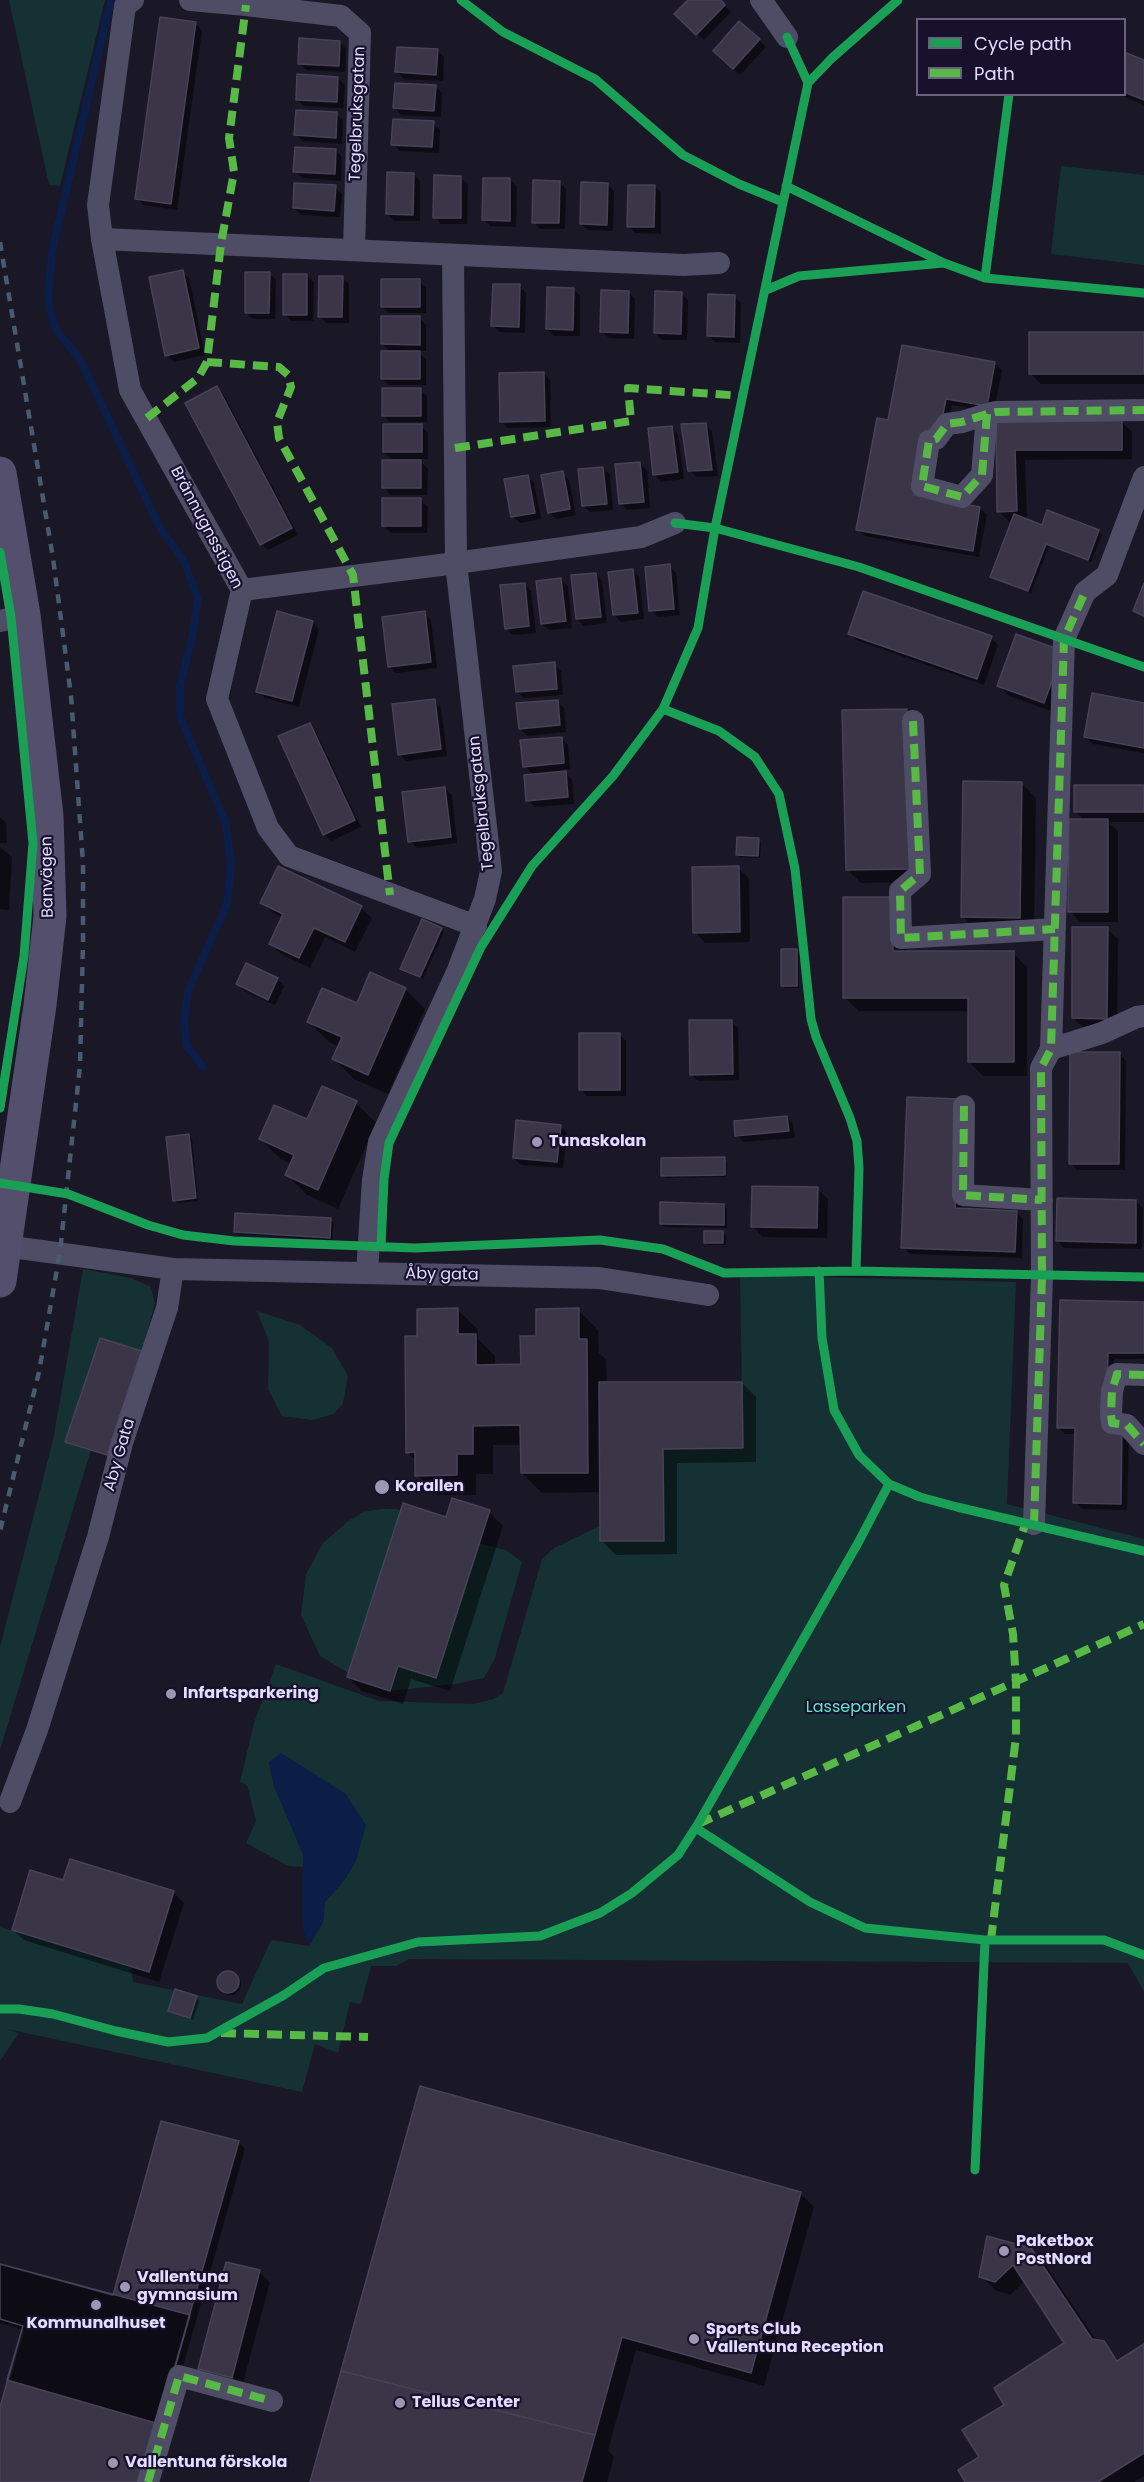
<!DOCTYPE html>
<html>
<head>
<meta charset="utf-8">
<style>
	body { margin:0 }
	#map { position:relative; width:1144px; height:2482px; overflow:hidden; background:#1a1726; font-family:Poppins,sans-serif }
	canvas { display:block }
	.legend { position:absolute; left:916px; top:18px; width:210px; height:78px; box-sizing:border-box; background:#17112c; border:2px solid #686280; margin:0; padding:8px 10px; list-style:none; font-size:18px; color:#e2dcff }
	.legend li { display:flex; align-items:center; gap:12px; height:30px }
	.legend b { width:30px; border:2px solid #686280 }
</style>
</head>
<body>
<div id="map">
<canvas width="1144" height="2482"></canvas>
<ul class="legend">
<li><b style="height:8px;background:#1a9f57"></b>Cycle path</li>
<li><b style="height:8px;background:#58b947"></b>Path</li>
</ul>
</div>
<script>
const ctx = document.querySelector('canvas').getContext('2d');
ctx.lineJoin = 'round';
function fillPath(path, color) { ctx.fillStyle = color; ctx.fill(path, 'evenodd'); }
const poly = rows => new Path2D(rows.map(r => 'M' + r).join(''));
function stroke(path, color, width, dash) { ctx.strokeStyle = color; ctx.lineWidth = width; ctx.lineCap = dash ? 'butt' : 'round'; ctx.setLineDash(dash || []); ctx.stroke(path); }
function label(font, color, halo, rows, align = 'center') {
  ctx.font = font + ' Poppins,sans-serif'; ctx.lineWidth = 4.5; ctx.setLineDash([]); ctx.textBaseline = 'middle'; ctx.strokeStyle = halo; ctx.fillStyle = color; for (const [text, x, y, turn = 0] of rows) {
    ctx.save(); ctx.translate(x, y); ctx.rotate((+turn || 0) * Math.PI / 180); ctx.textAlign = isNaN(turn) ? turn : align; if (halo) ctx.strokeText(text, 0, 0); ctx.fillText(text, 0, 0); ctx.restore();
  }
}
const green = poly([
	[9,0,105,0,60,186,49,185],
	[1061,166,1144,175,1144,265,1051,254],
	[83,1269,131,1278,151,1287,155,1303,142,1351,100,1338,65,1441,91,1450,0,1750,0,1647,53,1440],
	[740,1275,1016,1282,1007,1504,1144,1539,1144,1992,1128,1963,409,1959,396,1966,371,1966,361,2004,350,2002,338,2053,315,2044,302,2092,7,2029,19,2033,0,2061,0,1927,131,1967,133,1982,242,2004,271,1940,309,1946,323,1922,325,1902,346,1878,281,1754,269,1762,274,1786,303,1854,303,1867,288,1866,246,1843,256,1821,247,1785,240,1782,254,1723,276,1664,379,1701,474,1704,493,1699,503,1693,542,1559,554,1548,600,1526,601,1541,664,1541,663,1449,743,1448],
	[257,1311,300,1325,332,1348,348,1376,343,1403,334,1414,312,1420,282,1416,268,1389,269,1342],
	[381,1509,397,1509,408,1514,355,1677,320,1656,301,1615,306,1574,323,1543,347,1522,363,1512],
	[479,1543,506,1550,522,1562,495,1658,484,1678,455,1684,390,1691,398,1666,436,1677]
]);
const water = poly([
	[281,1753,346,1794,366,1825,356,1861,346,1878,325,1902,323,1922,309,1946,303,1929,303,1854,274,1786,269,1762]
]);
const shadow = poly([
	[690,0,718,0,731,12,704,40,676,14],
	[195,23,202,30,177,210,144,205,137,198],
	[759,40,766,47,740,75,721,58],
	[340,42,346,49,345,72,306,70,299,63],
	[437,50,444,57,443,81,404,79,397,72],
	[1124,54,1144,62,1144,105,1118,94,1124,94],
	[338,78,345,85,343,108,304,106,297,99],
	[435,86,442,93,441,117,401,115,395,108],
	[336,114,343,120,342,144,303,141,296,135],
	[433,123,440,130,439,153,400,151,393,144],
	[335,150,342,157,341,181,302,178,295,171],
	[414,174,420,181,420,221,394,221,387,214],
	[461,178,468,184,467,224,441,224,435,217],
	[510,180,517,187,516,227,490,226,484,220],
	[559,182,566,189,565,229,540,229,533,222],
	[607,184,614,191,613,231,588,230,581,224],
	[655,186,661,193,661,234,635,233,628,226],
	[335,187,342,194,340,217,301,215,294,208],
	[183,272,189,278,205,355,174,362,167,355],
	[269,273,276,280,275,319,253,319,246,313],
	[307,275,314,282,313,321,291,321,284,314],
	[342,277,349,284,349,323,326,323,320,316],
	[419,281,426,288,426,313,389,313,382,307],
	[519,286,526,293,525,333,500,332,493,326],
	[574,289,580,296,580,336,554,336,547,329],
	[628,292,635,299,634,339,609,338,602,332],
	[681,293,688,300,687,340,662,340,655,333],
	[734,296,741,303,740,343,715,342,708,336],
	[420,318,426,325,426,351,418,351,426,360,426,385,389,385,382,379,391,352,382,344],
	[1144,334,1144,384,1041,384,1031,374],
	[903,347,995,364,1002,370,994,412,952,405,946,440,932,437,921,498,980,508,987,515,979,557,865,536,858,530,889,421],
	[543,373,550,380,551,427,508,428,501,421],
	[217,388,224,395,298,535,268,550,261,544],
	[420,390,427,396,427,422,390,422,383,415],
	[1121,421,1132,432,1132,459,1025,460,1027,521,1042,527,1048,512,1099,532,1102,535,1091,562,1049,546,1031,593,994,579,992,576,1013,521,1009,522,999,511,998,422],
	[705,424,712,431,718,476,696,477,690,470],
	[421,426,428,433,428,459,391,459,384,452],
	[672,428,678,435,684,479,661,482,655,475],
	[421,462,428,469,427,495,391,495,384,488],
	[640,464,647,470,650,508,627,510,620,503],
	[603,468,610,475,613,510,590,512,584,506],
	[562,473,569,480,576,515,556,519,549,512],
	[527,476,534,483,541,519,520,523,513,516],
	[421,500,428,507,427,533,391,533,384,526],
	[669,566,676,573,680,615,658,617,651,610],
	[632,570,639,577,644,619,621,622,614,615],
	[596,574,602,581,607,623,584,626,577,619],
	[561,579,568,586,572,628,549,630,542,624],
	[524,584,531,591,536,633,513,635,506,628],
	[424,613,431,620,437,668,396,673,389,666],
	[313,622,319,629,299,707,265,698,258,691],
	[850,633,991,638,998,645,984,685,856,640],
	[1062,652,1054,712,1009,696,999,685],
	[554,664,561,671,563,695,524,698,517,692],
	[434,701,441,708,447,756,406,761,400,754],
	[557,701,564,708,566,732,527,736,520,729],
	[1144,705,1144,753,1093,744,1086,737],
	[844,712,923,882,861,883,847,869],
	[309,725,316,732,361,827,331,841,324,834],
	[561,738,568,745,570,769,563,770,572,780,574,804,535,807,528,800,534,775,524,766],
	[1022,784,1036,798,1034,931,976,930,962,916],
	[1144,787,1144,822,1108,822,1118,831,1118,922,1080,922,1070,911,1085,821,1075,811],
	[445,788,452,795,457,843,417,848,410,841],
	[0,817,6,823,7,843,0,843],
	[758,839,761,842,760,858,740,857,737,854],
	[0,847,12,857,9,910,0,909],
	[738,868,749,878,750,942,705,943,695,932],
	[262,902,361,908,372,918,355,952,325,937,310,968,281,954,271,944,283,918,273,913],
	[907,913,907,953,1013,953,1027,967,1027,1076,983,1076,969,1062,969,1011,859,1011,845,998],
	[441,929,444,932,423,979,405,972,402,969],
	[1107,929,1118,939,1117,1029,1084,1028,1073,1018],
	[796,950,799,953,799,988,785,988,782,985],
	[277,979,284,986,275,1005,244,991,237,984],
	[405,989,425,1009,388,1094,354,1079,334,1059,339,1047,329,1042,309,1022],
	[731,1021,738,1028,739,1080,698,1081,691,1074],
	[619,1034,626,1041,626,1096,587,1096,580,1089],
	[1119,1054,1126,1061,1125,1170,1077,1170,1071,1163],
	[356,1103,376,1123,338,1209,307,1195,287,1175,292,1164,281,1159,260,1139],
	[966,1108,962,1210,1016,1212,1023,1219,1022,1258,910,1254,903,1247],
	[787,1117,793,1124,795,1138,743,1142,737,1135],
	[560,1126,567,1133,563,1168,521,1165,514,1158],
	[189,1136,192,1139,198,1201,177,1203,174,1200],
	[724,1159,727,1162,727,1177,666,1178,663,1175],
	[817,1189,828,1199,827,1238,763,1237,753,1227],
	[1136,1201,1143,1208,1142,1249,1064,1248,1058,1241],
	[724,1205,727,1208,727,1228,664,1227,661,1224],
	[331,1220,334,1223,332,1240,239,1234,236,1231],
	[723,1233,726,1236,726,1245,708,1245,705,1242],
	[1061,1302,1144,1304,1144,1359,1114,1359,1113,1428,1129,1435,1127,1510,1082,1509,1075,1502,1076,1434,1065,1434,1058,1427],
	[458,1310,478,1330,478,1339,495,1356,495,1366,523,1366,538,1337,578,1310,598,1330,599,1353,606,1360,607,1384,742,1383,756,1397,756,1462,677,1463,677,1554,616,1555,602,1541,601,1492,542,1493,522,1473,522,1445,493,1445,493,1474,476,1474,476,1495,437,1495,417,1475,417,1462,407,1452,418,1337],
	[101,1339,110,1457,70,1444,67,1441],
	[489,1512,503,1526,450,1691,411,1679,403,1704,362,1691,348,1677,447,1519],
	[64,1882,173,1892,184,1903,159,1982,24,1940,13,1930],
	'219 1984a11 11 0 1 1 22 0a11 11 0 1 1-22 0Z',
	[196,1998,199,2001,193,2020,170,2011],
	[239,2142,245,2149,150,2482,0,2482,0,2415,24,2330,0,2323,0,2265,114,2296],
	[800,2193,814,2207,764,2386,636,2350,608,2450,614,2457,607,2482,311,2482],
	[1030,2250,1045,2264,1097,2341,1103,2343,1120,2361,1144,2346,1144,2476,1134,2482,967,2482,1006,2405,1066,2343,1025,2281,1010,2295,995,2290,981,2276],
	[259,2272,270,2282,242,2387,210,2379,200,2369]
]);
const stream = poly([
	[111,0,52,251,48,301,55,328,81,361,159,526,185,563,198,600,192,638,180,685,180,716,226,824,231,865,227,904,188,991,184,1022,187,1046,203,1067]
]);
const building = poly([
	[688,0,721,0,725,5,696,35,674,14,688,0],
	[160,17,196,22,171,204,135,199,160,17],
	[739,21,760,39,733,69,713,51,739,21],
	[299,38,340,41,339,66,298,64,299,38],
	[397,47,438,49,436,75,395,72,397,47],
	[1124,52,1144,60,1144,100,1124,92,1124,52],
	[297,74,338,77,337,102,296,100,297,74],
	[395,83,436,85,434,111,393,108,395,83],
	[296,110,337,112,336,138,294,135,296,110],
	[393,119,434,121,432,147,391,145,393,119],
	[295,147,336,149,335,174,293,172,295,147],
	[387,172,414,173,413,215,386,214,387,172],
	[434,175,461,176,461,218,433,218,434,175],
	[483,178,510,178,510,221,482,220,483,178],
	[533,180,560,181,559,223,532,223,533,180],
	[581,182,608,183,607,225,580,224,581,182],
	[294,183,336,185,334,211,293,208,294,183],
	[628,185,655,185,654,227,627,227,628,185],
	[183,270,199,348,165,356,149,277,183,270],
	[245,272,270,272,269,313,245,313,245,272],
	[283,274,307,274,307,315,283,315,283,274],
	[319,276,343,276,342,317,318,317,319,276],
	[381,279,420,279,420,307,381,307,381,279],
	[493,284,520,284,519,327,491,326,493,284],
	[547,287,574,288,573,330,546,329,547,287],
	[601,290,629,291,628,333,600,332,601,290],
	[655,291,682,292,681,334,654,333,655,291],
	[708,294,735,295,734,337,707,336,708,294],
	[381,316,420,316,420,345,381,344,381,316],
	[1029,332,1144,332,1144,374,1029,374,1029,332],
	[902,345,995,362,987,406,946,399,939,434,925,431,914,495,980,507,973,551,856,530,877,418,888,420,902,345],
	[381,351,420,351,420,379,381,379,381,351],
	[544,372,545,421,500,422,499,373,544,372],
	[217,386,292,528,260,545,185,403,217,386],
	[382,388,421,388,421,416,382,416,382,388],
	[1122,420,1122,450,1015,450,1017,511,997,512,996,421,1122,420],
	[706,423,712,470,688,471,681,424,706,423],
	[383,424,422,424,422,452,383,452,383,424],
	[672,426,678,472,653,475,648,428,672,426],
	[382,460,421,460,421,488,382,488,382,460],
	[640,462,644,502,619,504,615,464,640,462],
	[603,467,607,504,582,506,578,469,603,467],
	[563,471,570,509,548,513,541,475,563,471],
	[528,475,535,513,511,517,504,479,528,475],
	[382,498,421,498,421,526,382,526,382,498],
	[1047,510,1099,530,1088,560,1046,544,1028,591,990,577,1014,514,1042,525,1047,510],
	[670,564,674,609,649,611,645,567,670,564],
	[633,569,638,613,613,615,608,572,633,569],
	[596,573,601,617,576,619,571,575,596,573],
	[561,578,566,621,541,624,536,581,561,578],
	[525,583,529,626,505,629,500,585,525,583],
	[1144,583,1144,616,1133,611,1144,583],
	[863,591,992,636,977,679,848,634,863,591],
	[277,611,313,621,292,701,256,692,277,611],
	[425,611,431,662,388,667,382,617,425,611],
	[1016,634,1063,651,1044,703,997,686,1016,634],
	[555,662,557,689,516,692,513,666,555,662],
	[1092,693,1144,703,1144,748,1084,737,1092,693],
	[435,699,441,749,398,755,392,704,435,699],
	[558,700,560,725,519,729,516,703,558,700],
	[907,709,910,869,846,870,842,710,907,709],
	[310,723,355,820,323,835,278,736,310,723],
	[562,737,564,763,523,767,520,740,562,737],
	[566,771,568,797,526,801,524,775,566,771],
	[963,781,1022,782,1020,918,961,917,963,781],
	[1074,785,1144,785,1144,812,1074,812,1074,785],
	[445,787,451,837,408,842,402,792,445,787],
	[1069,819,1108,819,1108,912,1068,912,1069,819],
	[737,837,759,838,758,856,736,855,737,837],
	[278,866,362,906,345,942,314,928,299,958,269,944,283,914,260,903,278,866],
	[739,866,740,932,693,933,692,867,739,866],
	[843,897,893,897,893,951,1014,951,1014,1062,968,1062,968,998,843,998,843,897],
	[422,919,442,928,420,977,400,969,422,919],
	[1072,927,1108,927,1107,1019,1072,1018,1072,927],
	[781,949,797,949,797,986,781,986,781,949],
	[246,963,278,978,268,1000,236,984,246,963],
	[370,972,406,988,368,1075,332,1059,342,1037,307,1022,322,988,357,1003,370,972],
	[689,1020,732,1020,733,1074,690,1075,689,1020],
	[579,1033,620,1033,620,1090,579,1090,579,1033],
	[1070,1052,1120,1052,1119,1164,1069,1164,1070,1052],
	[322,1086,357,1101,318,1190,285,1175,294,1155,259,1139,274,1105,307,1119,322,1086],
	[907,1097,960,1099,955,1208,1017,1211,1015,1252,901,1248,907,1097],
	[787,1116,789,1131,735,1136,734,1121,787,1116],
	[516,1120,561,1125,557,1162,513,1158,516,1120],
	[189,1134,196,1198,173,1201,166,1137,189,1134],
	[725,1157,725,1175,661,1176,661,1158,725,1157],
	[752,1186,818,1187,817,1228,751,1227,752,1186],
	[1057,1198,1136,1200,1136,1243,1056,1241,1057,1198],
	[660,1202,724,1204,724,1225,660,1224,660,1202],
	[235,1213,331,1218,330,1238,234,1232,235,1213],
	[704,1231,723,1231,723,1243,704,1243,704,1231],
	[1060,1300,1144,1302,1144,1353,1108,1353,1106,1426,1122,1427,1121,1504,1073,1503,1075,1428,1057,1428,1060,1300],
	[458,1308,458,1334,476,1334,476,1365,521,1364,520,1336,536,1336,536,1309,579,1308,579,1339,587,1339,588,1473,521,1473,520,1425,473,1426,473,1454,457,1454,457,1475,415,1476,415,1452,406,1453,405,1336,417,1336,417,1309,458,1308],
	[100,1338,142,1351,107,1455,65,1442,100,1338],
	[599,1382,742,1382,743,1448,663,1449,664,1541,600,1541,599,1382],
	[452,1498,490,1510,436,1678,398,1666,390,1691,347,1677,403,1503,446,1517,452,1498],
	[70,1859,174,1891,149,1972,12,1930,30,1870,63,1880,70,1859],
	'217 1982a11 11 0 1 1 22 0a11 11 0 1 1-22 0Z',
	[175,1989,197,1996,190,2018,168,2011,175,1989],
	[420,2086,801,2192,751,2373,622,2337,595,2435,341,2371,420,2086],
	[161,2121,239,2141,142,2482,0,2482,0,2407,23,2326,0,2319,0,2264,113,2295,161,2121],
	[987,2236,1031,2248,1092,2339,1104,2341,1117,2361,1144,2344,1144,2453,1098,2482,965,2482,958,2470,979,2457,962,2430,1004,2405,994,2388,1064,2343,1013,2265,995,2282,979,2277,987,2236],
	[226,2262,260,2270,232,2378,198,2369,226,2262],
	[0,2264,190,2315,159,2424,7,2380,23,2326,0,2319,0,2264],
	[341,2371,595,2435,582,2482,310,2482,341,2371]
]);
const street = poly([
	[133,0,125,6,98,205,102,239,130,390,242,590,217,699,268,828,289,856,476,926],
	[190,0,246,5],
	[244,0,246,5,341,16,360,33,354,250],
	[761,0,787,37],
	[102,239,684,265,719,263],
	[987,414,982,475,962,497,922,486,929,441,936,439,947,424,962,422,987,414,996,412,1144,410],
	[242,590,456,563,641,537,675,523],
	[0,621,24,615],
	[913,721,920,874,900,891,901,938,1055,929],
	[1051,1049,1102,1033,1137,1017,1144,1016],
	[964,1106,963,1195,1042,1200],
	[5,1246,173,1269,167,1308,122,1443,98,1537,37,1730,10,1802],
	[173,1269,599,1278,708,1295],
	[367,1273,373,1180,379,1142,458,970,485,899,491,871,456,563,453,255],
	[1144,1375,1117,1374,1112,1391,1111,1414,1112,1423,1127,1425,1144,1444],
	[1034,1524,1042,1276,1041,1068,1051,1049,1064,639,1085,592,1107,575,1144,477],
	[148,2482,179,2376,272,2401]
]);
const secondary = poly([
	[0,473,24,615,47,816,50,916,40,1005,0,1281]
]);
const rail = poly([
	[0,242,53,558,71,696,83,863,83,944,80,1066,60,1252,39,1372,0,1531]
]);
const quiet = poly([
	[207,362,279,367,288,375,291,387,277,422,279,438,353,575,390,895],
	[987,414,982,475,962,497,922,486,929,441,936,439,947,424,962,422,987,414,996,412,1144,410],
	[147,418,198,378,207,362,221,244,234,172,229,138,246,5],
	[455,448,631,421,628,388,743,396],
	[913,721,920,874,900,891,901,938,1055,929],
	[964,1106,963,1195,1042,1200],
	[1144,1375,1117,1374,1112,1391,1111,1414,1112,1423,1127,1425,1144,1444],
	[1034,1524,1042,1276,1041,1068,1051,1049,1064,639,1085,592],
	[698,1824,1144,1624],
	[991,1940,1016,1737,1016,1682,1013,1634,1004,1585,1026,1522],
	[221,2033,368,2037],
	[148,2482,179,2376,272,2401]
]);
const cycleway = poly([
	[461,0,503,32,595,79,683,155,739,184,783,202],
	[808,83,832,58,898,0],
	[786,186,944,263,985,278,1144,293],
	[985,278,1009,94],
	[766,290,799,276,944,263],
	[675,523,715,528,859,567,1144,667],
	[0,552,11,617,33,843,24,956,0,1108],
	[663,709,719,731,755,757,779,794,795,869,811,1019,816,1037,850,1118,857,1141,859,1168,856,1271],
	[0,1183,68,1194,148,1225,183,1235,234,1241,415,1248,600,1240,663,1249,724,1273,856,1271,1144,1277],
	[381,1247,384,1179,389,1143,481,947,532,866,613,776,663,709,698,628,715,528,808,83,787,37],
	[819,1271,822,1338,834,1410,859,1455,889,1484,920,1497,957,1507,1144,1551],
	[696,1828,810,1902,865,1928,985,1940,1104,1940,1144,1955],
	[0,2009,19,2009,53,2014,116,2031,168,2042,207,2038,284,1995,324,1968,418,1942,540,1936,600,1913,632,1893,678,1855,698,1824,858,1543,889,1484],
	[975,2170,985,1940]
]);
const markers = [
	[537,1142,6,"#9c97b3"],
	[382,1487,8,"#9c97b3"],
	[171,1694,6,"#9c97b3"],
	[1004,2251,6,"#9c97b3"],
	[125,2287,6,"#9c97b3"],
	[96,2305,6,"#9c97b3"],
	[694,2339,6,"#9c97b3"],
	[400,2403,6,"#9c97b3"],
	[113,2463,6,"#9c97b3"]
];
const streetNames = [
	["Tegelbruksgatan",358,114,-88],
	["Brännugnsstigen",206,528,62],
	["Tegelbruksgatan",482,803,-96],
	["Banvägen",48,877,-91],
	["Åby gata",442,1275,1],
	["Aby Gata",120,1455,-74]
];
const poiNames = [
	["Tunaskolan",549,1142],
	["Korallen",395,1487],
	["Infartsparkering",183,1694],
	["Paketbox",1016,2242],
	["PostNord",1016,2260],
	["Vallentuna",137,2278],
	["gymnasium",137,2296],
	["Kommunalhuset",96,2324,"center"],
	["Sports Club",706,2330],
	["Vallentuna Reception",706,2348],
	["Tellus Center",412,2403],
	["Vallentuna förskola",125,2463]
];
const parkNames = [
	["Lasseparken",856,1708]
];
fillPath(green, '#153134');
fillPath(water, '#0c1d48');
fillPath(shadow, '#0007');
stroke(stream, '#0c1d48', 8);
fillPath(building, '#3a3647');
stroke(building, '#484258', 1.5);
stroke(street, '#4f4d66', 22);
stroke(secondary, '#534f6c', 33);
stroke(rail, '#485b6f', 4.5, [9, 8]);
stroke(quiet, '#58b947', 8, [15, 8]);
stroke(cycleway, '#1a9f57', 9);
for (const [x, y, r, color] of markers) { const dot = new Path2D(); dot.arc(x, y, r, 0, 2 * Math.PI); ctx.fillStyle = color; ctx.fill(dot); stroke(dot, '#17112c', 2); }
label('16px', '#e2dcff', '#17112c', streetNames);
label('bold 16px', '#e2dcff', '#17112c', poiNames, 'left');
label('16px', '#65e2cb', '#17112c', parkNames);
</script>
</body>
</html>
